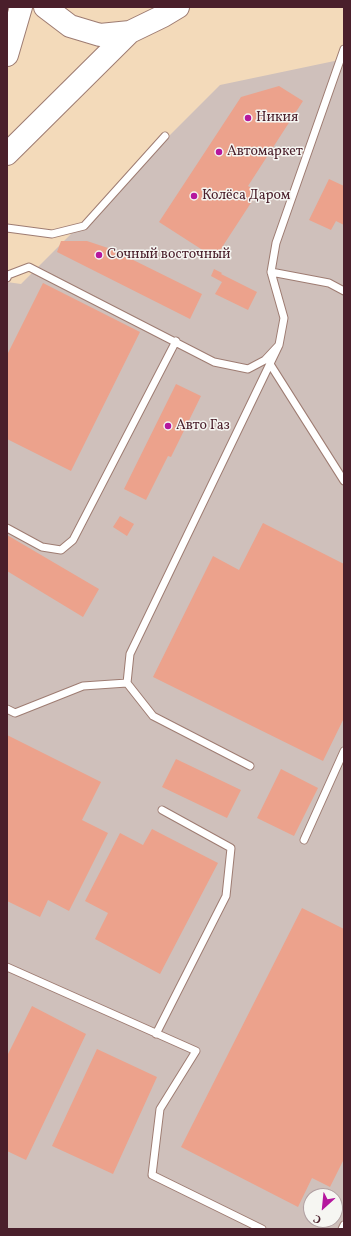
<!DOCTYPE html>
<html>
<head>
<meta charset="utf-8">
<style>
	body { margin:0 }
	#map { position:relative; width:351px; height:1236px; overflow:hidden; background:#f3daba; font-family:Vollkorn,serif }
	canvas { display:block }
	.frame { position:absolute; inset:0; border:8px solid #4a1f2b; pointer-events:none }
	.north { position:absolute; left:303px; top:1188px; width:40px; height:40px; box-sizing:border-box; background:#f6f6f2; border:1px solid #b1a0a2; border-radius:50%; rotate:207deg; font-size:11px; font-weight:700; line-height:16px; text-align:center; color:#4a1f2b }
	.north::after { content:''; display:block; margin:auto; width:14px; height:18px; background:#b5179e; clip-path:polygon(50% 0,100% 100%,50% 72%,0 100%) }
</style>
</head>
<body>
<div id="map">
<canvas width="351" height="1236"></canvas>
<div class="frame"></div>
<div class="north">С</div>
</div>
<script>
const ctx = document.querySelector('canvas').getContext('2d');
ctx.lineJoin = 'round';
function fillPath(path, color) { ctx.fillStyle = color; ctx.fill(path, 'evenodd'); }
const poly = rows => new Path2D(rows.map(r => 'M' + r).join(''));
function stroke(path, color, width, dash) { ctx.strokeStyle = color; ctx.lineWidth = width; ctx.lineCap = dash ? 'butt' : 'round'; ctx.setLineDash(dash || []); ctx.stroke(path); }
function label(font, color, halo, rows, align = 'center') {
  ctx.font = font + ' Vollkorn,serif'; ctx.lineWidth = 3; ctx.setLineDash([]); ctx.textBaseline = 'middle'; ctx.strokeStyle = halo; ctx.fillStyle = color; for (const [text, x, y, turn = 0] of rows) {
    ctx.save(); ctx.translate(x, y); ctx.rotate((+turn || 0) * Math.PI / 180); ctx.textAlign = isNaN(turn) ? turn : align; if (halo) ctx.strokeText(text, 0, 0); ctx.fillText(text, 0, 0); ctx.restore();
  }
}
const industrial = poly([
	[344,59,344,1229,7,1229,7,282,21,284,220,85],
	[311,1196,335,1196,335,1220,311,1220]
]);
const building = poly([
	[279,86,303,101,248,186,258,192,215,258,159,222,241,97],
	[329,179,344,186,344,225,336,221,331,230,309,220],
	[61,241,87,241,111,249,202,294,190,319,57,252],
	[214,269,222,273,221,274,257,292,248,310,215,294,222,282,211,276],
	[43,283,140,332,71,471,7,439,7,355],
	[176,384,201,396,171,457,168,456,146,500,124,489],
	[120,516,134,524,127,536,113,527],
	[263,523,344,564,344,718,323,761,153,677,213,556,239,570],
	[7,535,99,589,83,617,7,571],
	[7,735,101,782,82,820,108,833,69,911,48,900,40,917,7,901],
	[176,759,241,790,227,818,162,787],
	[281,769,318,788,294,836,257,818],
	[152,829,218,863,160,974,95,939,108,913,85,901,120,833,143,845],
	[302,908,344,929,344,1159,330,1187,312,1178,298,1207,181,1147],
	[32,1006,86,1034,26,1160,7,1151,7,1056],
	[97,1049,157,1077,113,1174,52,1146]
]);
const lane = poly([
	[344,49,276,243,271,272,329,283,344,291],
	[7,228,52,234,84,226,165,136],
	[7,278,8,275,29,267,214,362,248,369,265,360,279,345,284,318,271,272],
	[270,364,344,481],
	[7,528,42,547,61,550,73,540,176,341],
	[7,709,15,713,83,686,127,683],
	[250,766,153,716,127,683,130,654,279,345],
	[304,840,344,751],
	[7,967,196,1051,160,1109,152,1175,262,1229],
	[156,1034,226,896,231,848,162,810],
	[342,1229,344,1225]
]);
const primary = poly([
	[45,7,70,26,100,35,130,32],
	[7,55,21,7],
	[7,154,130,32,163,16,178,7]
]);
const markers = [
	[248,118,4,"#b5179e"],
	[219,152,4,"#b5179e"],
	[194,196,4,"#b5179e"],
	[99,255,4,"#b5179e"],
	[168,426,4,"#b5179e"]
];
const poiNames = [
	["Никия",256,118],
	["Автомаркет",227,152],
	["Колёса Даром",202,196],
	["Сочный восточный",107,255],
	["Авто Газ",176,426]
];
fillPath(industrial, '#cfc0bb');
fillPath(building, '#eca28c');
stroke(lane, '#9e7c72', 9);
stroke(primary, '#9e7c72', 24);
stroke(lane, '#fff', 7);
stroke(primary, '#fff', 22);
for (const [x, y, r, color] of markers) { const dot = new Path2D(); dot.arc(x, y, r, 0, 2 * Math.PI); ctx.fillStyle = color; ctx.fill(dot); stroke(dot, '#f6f6f2', 1.5); }
label('14px', '#4a1f2b', '#f6f6f2', poiNames, 'left');
</script>
</body>
</html>
